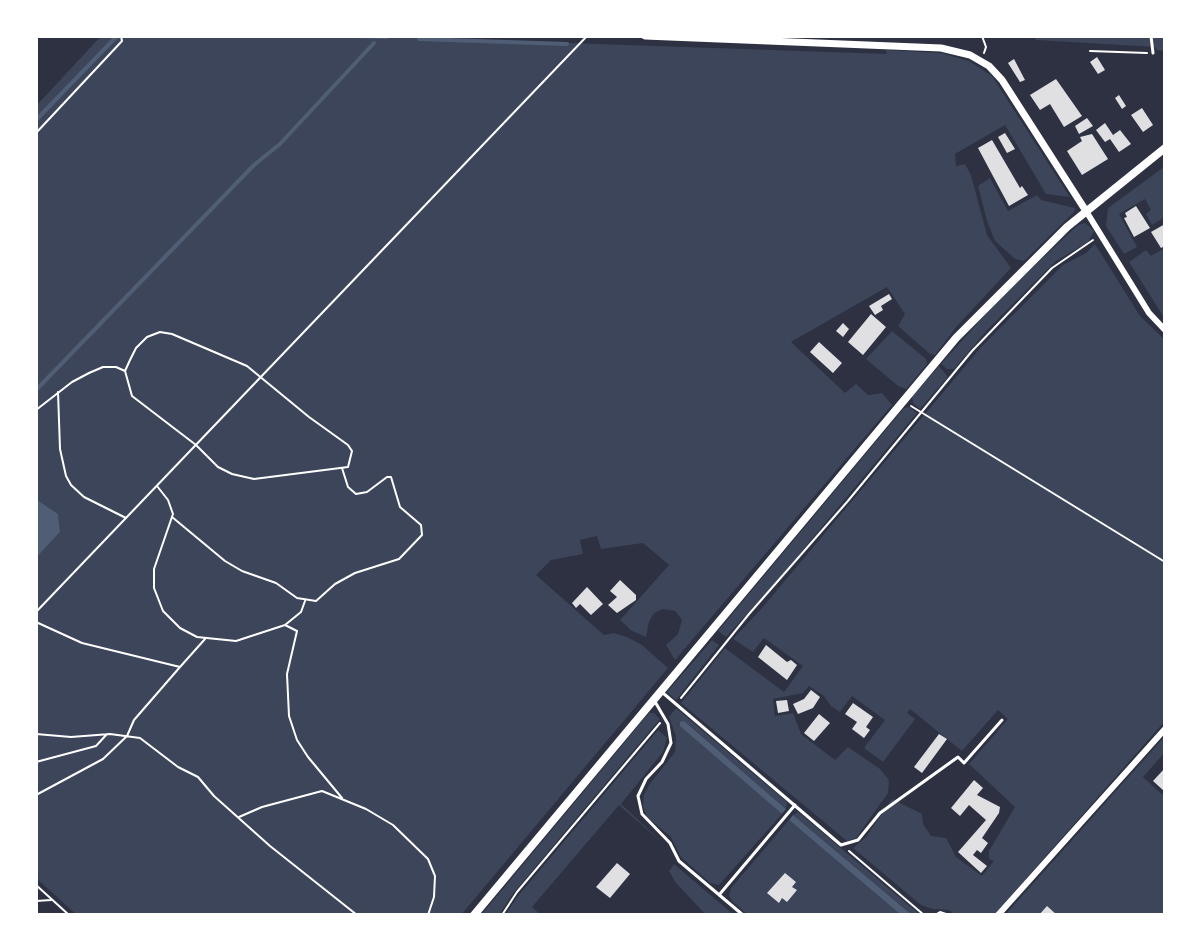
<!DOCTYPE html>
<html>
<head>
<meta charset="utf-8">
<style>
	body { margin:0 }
	#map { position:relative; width:1201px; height:951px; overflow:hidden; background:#2d3142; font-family:"PT Sans Narrow",sans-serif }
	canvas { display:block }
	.frame { position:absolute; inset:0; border:38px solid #fff; pointer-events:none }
</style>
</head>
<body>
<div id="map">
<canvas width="1201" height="951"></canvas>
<div class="frame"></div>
</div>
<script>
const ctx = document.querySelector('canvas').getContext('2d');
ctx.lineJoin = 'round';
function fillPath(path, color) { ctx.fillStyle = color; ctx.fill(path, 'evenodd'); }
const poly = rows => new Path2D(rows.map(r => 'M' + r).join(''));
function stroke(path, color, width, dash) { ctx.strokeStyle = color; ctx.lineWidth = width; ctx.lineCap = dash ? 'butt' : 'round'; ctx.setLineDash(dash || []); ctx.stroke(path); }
const green = poly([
	[101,36,369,36,887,54,886,50,941,53,969,61,992,76,1070,197,1046,194,1005,125,955,154,956,166,965,164,971,175,987,235,1011,268,957,326,935,355,930,354,898,326,905,314,887,287,791,342,845,393,856,384,868,395,882,393,892,405,675,660,666,645,678,634,682,620,675,611,663,609,654,613,649,622,646,637,632,631,620,620,669,565,643,543,601,549,597,536,580,540,583,554,551,560,536,575,604,635,614,633,627,637,642,645,668,668,461,915,77,915,36,878,36,558,60,532,58,514,36,499,36,106],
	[1034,36,1165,36,1165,51,1157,50,1155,47,1036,40],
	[1164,167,1165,217,1152,225,1146,214,1151,210,1145,199,1119,214,1137,247,1124,254,1106,226,1108,208],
	[990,178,1008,211,1037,195,1041,200,1075,208,1074,212,1024,261,1015,259,995,241,987,221,978,186],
	[1085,223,1094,231,1088,242,1056,261,988,329,954,369,947,369,941,364,1002,296,1078,225],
	[1095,244,1140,316,1165,340,1165,721,994,915,955,915,949,910,933,909,921,905,853,848,866,837,892,799,922,814,923,824,931,836,946,838,956,857,982,876,994,861,989,859,989,851,1015,807,969,764,1008,719,998,710,962,751,910,709,907,713,915,719,883,762,864,748,885,720,852,696,840,712,831,706,824,696,809,686,803,693,773,699,775,716,793,713,801,734,835,760,848,747,880,769,889,780,888,793,856,838,847,841,681,703,725,648,784,692,803,666,764,638,753,652,733,639,762,608,982,346,1063,265,1086,253],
	[1165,248,1165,319,1129,262,1146,250,1151,256],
	[892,331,926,359,927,364,906,389,898,386,866,359],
	[939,366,948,377,920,409,913,403,912,397],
	[909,407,917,413,776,582,726,637,718,631,904,408],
	[712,640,719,645,676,700,667,692],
	[676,708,787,802,786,809,684,721,681,726,782,814,719,885,710,883,681,857,671,837,647,817,643,806,644,795,649,785,675,752,676,736,669,717],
	[649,713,654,713,660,719,511,896,499,915,481,915],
	[658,730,667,738,663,752,621,804,667,847,619,805,532,907,541,915,505,915,518,896],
	[1165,736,1165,752,1143,777,1165,797,1165,915,1005,915],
	[798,812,918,913,919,915,912,915,793,815],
	[789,820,901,915,748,915,733,902,729,896,731,888],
	[674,864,734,915,706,915,676,883,669,871]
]);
const water = poly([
	[36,499,58,514,60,532,36,558],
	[684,721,786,809,782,814,680,726,680,722],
	[793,815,912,915,901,915,789,820]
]);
const stream = poly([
	[352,36,387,37],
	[419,39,567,44],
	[36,120,117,36],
	[36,390,254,165,280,144,374,43]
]);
const building = poly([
	[1097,57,1105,70,1098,74,1090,62],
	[1014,59,1025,80,1020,82,1008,63],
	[1056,79,1082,116,1064,127,1050,104,1040,110,1030,95],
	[1119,95,1126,106,1122,109,1115,98],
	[1142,108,1153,125,1143,132,1131,115],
	[1087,118,1093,126,1079,134,1075,126],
	[1105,123,1113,135,1120,130,1131,144,1119,152,1110,139,1105,142,1096,130],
	[1005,133,1015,149,1007,153,998,137],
	[1092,134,1108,159,1082,175,1067,151,1082,141,1080,137],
	[992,140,1020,188,1022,186,1028,195,1009,206,978,148],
	[1136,206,1150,228,1134,237,1124,218,1127,217,1125,213],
	[1165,224,1165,246,1161,248,1151,232],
	[889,294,892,299,881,306,883,310,875,315,869,306],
	[871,314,886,327,863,355,848,342],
	[843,323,849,329,843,337,836,331],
	[819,342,842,363,833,373,810,352],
	[620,580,636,595,636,600,617,613,608,605,617,597,610,591],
	[587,587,603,604,591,615,580,604,576,608,572,603],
	[766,645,787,662,791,660,797,665,787,680,758,657],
	[811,690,820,697,813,708,798,714,793,704,804,699],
	[787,700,789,711,778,713,776,701],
	[853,703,873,717,866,727,870,730,864,738,852,729,857,722,845,714],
	[819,714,830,723,814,741,804,733],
	[939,734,947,739,922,773,914,767],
	[1165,768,1165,789,1164,791,1153,781],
	[974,780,983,788,977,795,1000,807,999,813,982,838,988,843,981,853,977,850,973,855,987,866,981,873,958,852,986,820,969,805,960,816,951,808],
	[617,863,630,874,610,898,596,887],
	[785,873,796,882,792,887,797,890,787,902,782,898,779,903,767,893],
	[1047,906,1057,915,1039,915]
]);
const path = poly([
	[982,36,986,47,984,53],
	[1090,51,1147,53],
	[36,133,122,41,121,36],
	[160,332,172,334,247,366,309,417,348,445,352,451,348,467,254,479,232,474,218,467,196,445,132,396,125,371,130,360,136,348,147,337,160,332],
	[58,392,60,449,66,476,71,485,84,497,126,518],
	[911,406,1165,562],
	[36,410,72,382,89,373,103,367,116,367,125,371],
	[157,486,168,500,173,514,154,569,154,588,163,611,180,628,197,637,236,641,285,625,301,612,305,601],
	[172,517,225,561,242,571,276,583,297,598,316,601,335,584,355,573,399,559,422,535,421,525,400,507,391,477,387,477,367,492,356,494,348,487,342,468],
	[36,612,587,36],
	[36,622,82,643,180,667,205,639],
	[285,625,297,631,287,674,289,716,297,740,308,757,342,798],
	[681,698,749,614,847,502,972,351,1052,268,1093,240],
	[36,734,71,737,110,734,140,738,178,767,198,777,214,796,270,846,357,915],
	[36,762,96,746,107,734],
	[36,795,103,759,127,736,134,720,180,667],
	[239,817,262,807,322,791,366,809,393,825,428,859,435,876,434,897,428,915],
	[849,851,924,915],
	[36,885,69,915],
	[36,901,51,900],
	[502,915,517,892,660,723],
	[935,915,940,912,949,915]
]);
const service = poly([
	[1151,36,1153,53],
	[663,693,841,845,858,840,880,813,958,757,964,763,1002,720],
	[654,700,668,724,671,743,662,762,646,779,638,796,642,814,670,843,679,861,743,915],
	[719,895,795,805]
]);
const minor = poly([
	[1086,211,1149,313,1165,330],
	[998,915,1165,729]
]);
const tertiary = poly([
	[645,36,941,48,970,55,989,66,1002,80,1086,211]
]);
const secondary = poly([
	[474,915,956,338,1067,227,1165,148]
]);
fillPath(green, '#3c4559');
fillPath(water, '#4f5d75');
stroke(stream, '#4f5d75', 4);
fillPath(building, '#e0e0e3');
stroke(path, '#fff', 2);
stroke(service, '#fff', 3);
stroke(minor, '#fff', 6);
stroke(tertiary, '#fff', 7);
stroke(secondary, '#fff', 8);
</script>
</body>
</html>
